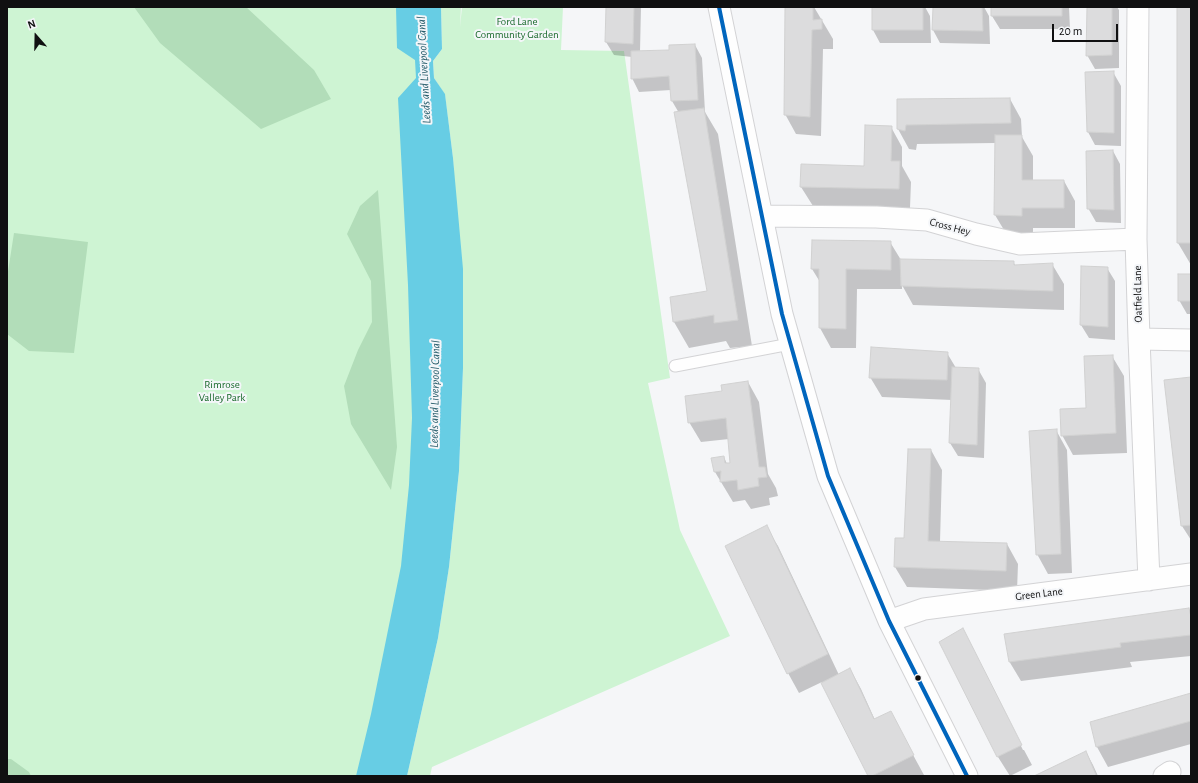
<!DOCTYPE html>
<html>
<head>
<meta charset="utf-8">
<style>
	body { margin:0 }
	#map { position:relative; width:1198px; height:783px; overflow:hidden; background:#f5f6f8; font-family:"Alegreya Sans",sans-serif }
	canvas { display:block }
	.frame { position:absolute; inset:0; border:8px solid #101011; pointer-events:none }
	.north { position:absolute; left:16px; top:16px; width:40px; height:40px; -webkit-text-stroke:3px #f4f6f9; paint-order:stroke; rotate:340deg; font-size:11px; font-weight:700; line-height:16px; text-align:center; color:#101011 }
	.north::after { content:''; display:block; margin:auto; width:14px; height:18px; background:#101011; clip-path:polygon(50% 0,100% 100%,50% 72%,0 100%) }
	.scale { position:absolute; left:1052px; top:24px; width:66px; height:18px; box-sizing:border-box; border:2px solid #101011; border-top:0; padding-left:5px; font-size:12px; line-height:14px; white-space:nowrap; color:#101011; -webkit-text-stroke:3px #f4f6f9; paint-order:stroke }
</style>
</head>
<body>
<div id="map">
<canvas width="1198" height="783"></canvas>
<div class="frame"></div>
<div class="north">N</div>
<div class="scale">20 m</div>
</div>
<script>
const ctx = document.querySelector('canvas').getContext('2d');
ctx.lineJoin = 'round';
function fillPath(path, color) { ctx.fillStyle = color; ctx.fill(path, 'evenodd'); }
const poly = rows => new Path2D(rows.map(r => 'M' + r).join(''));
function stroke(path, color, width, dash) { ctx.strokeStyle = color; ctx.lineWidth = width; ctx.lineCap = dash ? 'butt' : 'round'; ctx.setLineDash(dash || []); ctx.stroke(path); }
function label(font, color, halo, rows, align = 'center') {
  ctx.font = font + ' "Alegreya Sans",sans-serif'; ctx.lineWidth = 4; ctx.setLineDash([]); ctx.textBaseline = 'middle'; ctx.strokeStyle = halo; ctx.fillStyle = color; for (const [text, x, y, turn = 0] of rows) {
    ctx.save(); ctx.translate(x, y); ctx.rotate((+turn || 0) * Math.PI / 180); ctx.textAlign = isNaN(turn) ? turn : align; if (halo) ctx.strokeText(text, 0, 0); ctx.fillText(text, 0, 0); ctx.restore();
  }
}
const green = poly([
	[7,7,422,7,435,274,380,776,7,776],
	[441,7,461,7,460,27,462,7,563,7,561,50,624,51,670,378,648,383,680,530,730,636,432,767,430,776,407,776,438,638,449,567,459,471,463,368,453,158,445,95,434,78,433,61,442,49]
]);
const forest = poly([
	[134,7,246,7,314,70,331,99,261,129,160,43],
	[378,190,397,447,391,490,351,424,344,386,358,350,372,322,371,281,347,234,360,206],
	[14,233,88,242,74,353,29,351,7,334,7,278],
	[7,759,11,759,29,772,31,776,7,776]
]);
const water = poly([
	[396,7,441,7,442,49,433,61,434,78,445,94,453,158,463,269,463,368,459,471,449,567,438,638,407,776,356,776,371,714,401,566,409,485,412,418,408,285,398,98,416,78,415,60,397,48]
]);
const shadow = poly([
	[607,7,641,7,640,52,670,51,695,45,702,58,705,112,718,134,752,346,730,348,726,341,689,348,674,322,671,298,708,292,679,113,672,101,671,90,639,92,632,78,632,57,614,55,606,42],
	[786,7,814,7,833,39,833,49,823,49,821,136,796,134,785,114],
	[873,7,925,7,930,16,931,43,880,43,873,30],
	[934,7,984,7,989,16,990,44,940,43,933,30],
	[992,7,1069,7,1070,29,1000,29,992,16],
	[1088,7,1117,7,1119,10,1119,68,1095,69,1087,55],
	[1178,7,1191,7,1191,265,1178,243],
	[1113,72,1121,86,1121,146,1095,145,1088,132],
	[1010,99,1021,119,1022,137,1033,156,1033,181,1064,181,1075,201,1075,228,1033,228,1033,235,1007,235,995,215,996,143,917,144,916,150,909,149,898,129,898,100],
	[891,127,902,147,902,166,911,182,910,208,813,206,801,187,865,167],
	[1113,151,1120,164,1121,223,1096,222,1088,208],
	[890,242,901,260,1013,262,1016,266,1052,264,1064,284,1064,310,913,305,902,285,902,289,857,289,856,348,831,348,820,328,820,282,812,269],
	[1082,267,1107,268,1115,281,1115,340,1089,338,1081,325],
	[1191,275,1191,314,1187,314,1179,300],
	[947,353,956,368,978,369,986,383,984,458,958,456,950,443,952,400,882,397,870,377],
	[1112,356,1124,376,1127,453,1073,455,1062,435,1087,409],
	[1191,379,1191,540,1182,526],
	[748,382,759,402,768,474,776,488,778,496,769,498,770,505,751,509,745,500,733,502,715,472,724,457,727,464,731,464,729,439,701,442,689,422,723,392],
	[1056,430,1067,450,1072,573,1048,574,1037,554],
	[931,450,942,470,940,542,1007,544,1018,564,1017,591,907,587,895,567,896,539,905,539],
	[766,527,778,546,839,675,850,669,861,689,875,720,900,731,924,775,869,776,822,682,799,693,788,673],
	[1189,609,1191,613,1191,656,1130,662,1132,667,1021,681,1009,661],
	[963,630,973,648,972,648,1023,750,1024,750,1032,765,1010,776,998,757,940,642],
	[1191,694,1191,744,1108,767,1097,747,1091,723],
	[1086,752,1093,765,1098,776,1036,776]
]);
const building = poly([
	[606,7,634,7,633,44,605,42,606,7],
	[785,7,813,7,813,20,822,19,822,29,812,30,810,117,784,115,785,7],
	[872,7,923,7,923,30,872,30,872,7],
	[933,7,982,7,983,31,932,30,933,7],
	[991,7,1062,7,1062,16,991,16,991,7],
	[1087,7,1112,7,1112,55,1086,56,1087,7],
	[1177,7,1191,7,1191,243,1177,243,1177,7],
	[695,44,698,100,671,101,669,76,631,79,631,51,669,50,669,45,695,44],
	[1114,71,1114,133,1087,132,1085,72,1114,71],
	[1010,98,1011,123,906,125,905,131,897,129,897,99,1010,98],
	[704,108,738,320,714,323,714,315,673,322,670,297,707,291,674,112,704,108],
	[865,125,892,126,891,161,900,161,899,189,800,187,801,164,864,166,865,125],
	[995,135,1022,135,1022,180,1064,180,1064,208,1022,208,1022,216,994,215,995,135],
	[1113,150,1114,210,1087,209,1086,151,1113,150],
	[812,240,891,241,891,270,846,269,846,329,819,328,819,269,811,269,812,240],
	[900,259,1014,261,1014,265,1053,263,1053,291,901,286,900,259],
	[1081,266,1108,267,1108,327,1080,325,1081,266],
	[1178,274,1191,274,1191,301,1178,301,1178,274],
	[871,347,948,352,947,380,869,378,871,347],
	[1113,355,1116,433,1061,436,1060,409,1086,408,1084,356,1113,355],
	[952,367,979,368,977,445,949,443,952,367],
	[1191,377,1191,525,1181,526,1164,380,1191,377],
	[748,381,759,467,765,467,767,477,758,478,759,486,738,490,737,480,720,482,721,471,714,472,711,458,724,456,725,463,730,463,726,418,688,423,685,396,722,391,721,385,748,381],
	[1057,429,1061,554,1036,555,1029,431,1057,429],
	[908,449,931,449,928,541,1007,543,1006,571,894,567,895,538,904,538,908,449],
	[767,525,828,654,787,674,725,546,767,525],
	[1189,608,1191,617,1191,635,1120,643,1121,647,1009,662,1004,634,1189,608],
	[963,628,1022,745,997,757,939,642,963,628],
	[850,668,874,719,891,711,914,755,872,776,868,776,821,683,850,668],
	[1191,693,1191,721,1096,747,1090,722,1191,693],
	[1086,751,1096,775,1094,776,1034,776,1086,751]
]);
const lane = poly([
	[675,366,790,344]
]);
const street = poly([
	[719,7,782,314,828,476,889,621,967,776],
	[1138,7,1136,239,1139,339,1149,580],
	[762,216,876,217,927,220,976,234,1020,244,1136,239],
	[1139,339,1191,340],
	[889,621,924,609,1191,574],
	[1164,776,1170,772]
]);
const bus1 = poly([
	[719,7,782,314,828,476,889,621,967,776]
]);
const markers = [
	[918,678,3.5,"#101011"]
];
const parkNames = [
	["Ford Lane",517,22],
	["Community Garden",517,35],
	["Rimrose",222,385],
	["Valley Park",222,398]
];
const streetNames = [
	["Cross Hey",950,227,15],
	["Oatfield Lane",1138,294,-91],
	["Green Lane",1039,594,-7]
];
const waterNames = [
	["Leeds and Liverpool Canal",424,70,-93],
	["Leeds and Liverpool Canal",435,394,-89]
];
fillPath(green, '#cef4d3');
fillPath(forest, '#b2ddb9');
fillPath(water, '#67cde4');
fillPath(shadow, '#0003');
fillPath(building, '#dcdcdd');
stroke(building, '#d1d1d1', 1);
stroke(lane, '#d3d3d5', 13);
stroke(street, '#d3d3d5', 23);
stroke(lane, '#fefefe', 11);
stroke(street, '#fefefe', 21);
stroke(bus1, '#0065bd', 4);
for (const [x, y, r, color] of markers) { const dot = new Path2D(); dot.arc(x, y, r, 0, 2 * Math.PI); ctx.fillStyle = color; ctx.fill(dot); stroke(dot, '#f4f6f9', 1.5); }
label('11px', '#19692b', '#f4f6f9', parkNames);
label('11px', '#101011', '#f4f6f9', streetNames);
label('italic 12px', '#285e6c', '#f4f6f9', waterNames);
</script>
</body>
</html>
